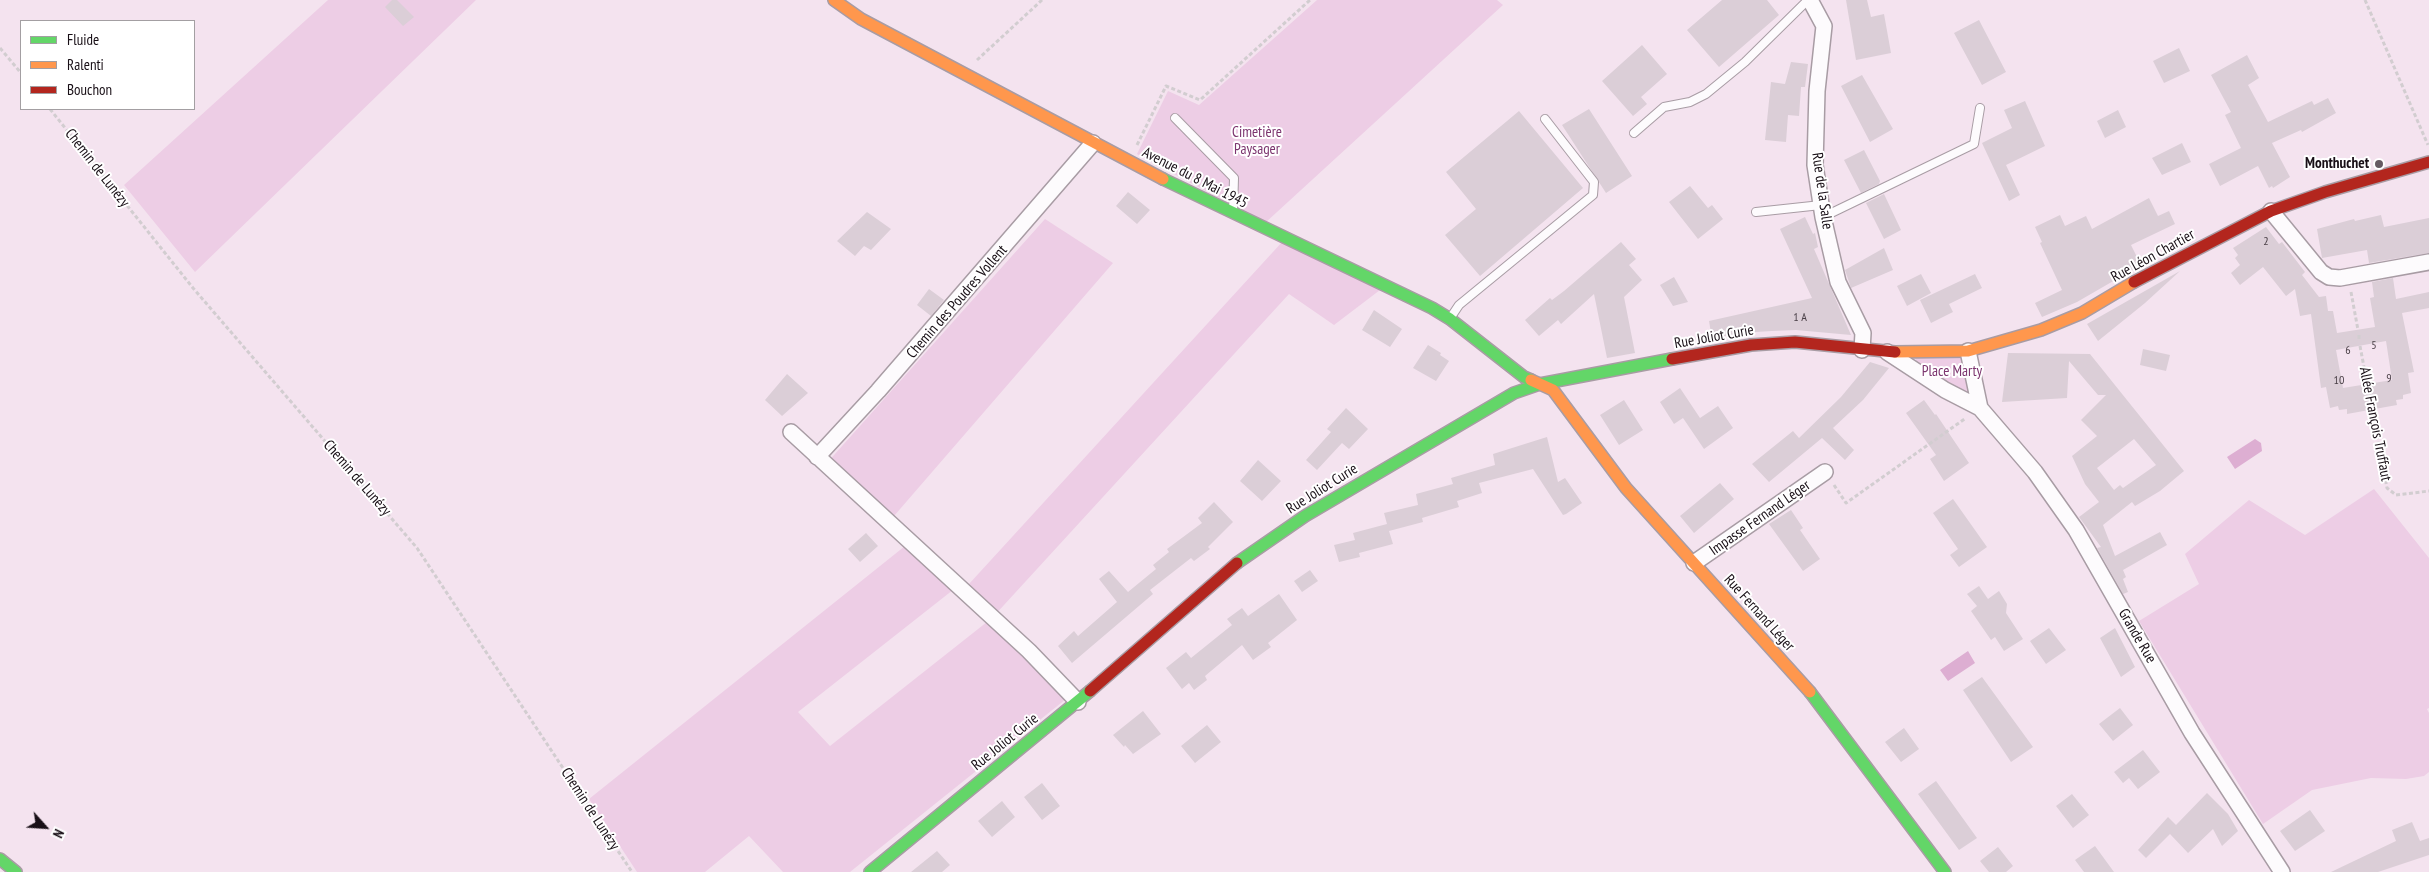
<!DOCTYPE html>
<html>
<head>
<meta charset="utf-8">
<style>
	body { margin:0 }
	#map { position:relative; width:2429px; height:872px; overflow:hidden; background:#f4e3ef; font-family:"PT Sans Narrow",sans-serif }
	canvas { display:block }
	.legend { position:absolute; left:20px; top:20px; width:175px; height:90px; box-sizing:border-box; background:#fff; border:1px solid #a39fa2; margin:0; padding:6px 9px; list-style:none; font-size:15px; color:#180f16 }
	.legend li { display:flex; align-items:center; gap:10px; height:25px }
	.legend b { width:25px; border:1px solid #a39fa2 }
	.north { position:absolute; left:20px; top:802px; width:50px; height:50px; -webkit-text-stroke:4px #fff; paint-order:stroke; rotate:116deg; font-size:14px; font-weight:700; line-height:20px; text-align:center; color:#180f16 }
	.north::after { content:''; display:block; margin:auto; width:18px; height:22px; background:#180f16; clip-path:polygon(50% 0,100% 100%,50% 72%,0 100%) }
</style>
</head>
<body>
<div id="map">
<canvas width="2429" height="872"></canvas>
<ul class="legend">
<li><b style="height:6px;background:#63d668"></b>Fluide</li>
<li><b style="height:6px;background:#ff974d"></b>Ralenti</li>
<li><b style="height:6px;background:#b3261e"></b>Bouchon</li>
</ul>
<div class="north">N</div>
</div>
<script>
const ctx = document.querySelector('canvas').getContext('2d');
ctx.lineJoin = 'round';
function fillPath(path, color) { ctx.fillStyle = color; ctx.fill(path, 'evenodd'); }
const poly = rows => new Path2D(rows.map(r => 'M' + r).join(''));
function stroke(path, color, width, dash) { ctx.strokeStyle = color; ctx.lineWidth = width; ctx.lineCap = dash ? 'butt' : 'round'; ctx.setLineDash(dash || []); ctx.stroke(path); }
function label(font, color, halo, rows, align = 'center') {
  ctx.font = font + ' "PT Sans Narrow",sans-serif'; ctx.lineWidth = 4; ctx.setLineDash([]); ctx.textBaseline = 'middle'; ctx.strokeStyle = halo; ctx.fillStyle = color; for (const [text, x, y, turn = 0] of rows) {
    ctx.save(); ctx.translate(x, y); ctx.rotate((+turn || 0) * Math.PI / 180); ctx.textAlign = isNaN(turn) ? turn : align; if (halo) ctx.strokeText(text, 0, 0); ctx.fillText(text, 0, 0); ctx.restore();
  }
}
const green = poly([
	[328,0,476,0,195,272,124,185],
	[1317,0,1497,0,1503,5,1265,223,1137,154,1168,91,1199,105],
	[1045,219,1113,263,894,516,826,464],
	[1283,241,1380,290,1334,325,1289,294,993,617,1066,699,850,872,783,872,749,836,705,872,637,872,589,799,910,542,958,586,798,712,830,746,992,618,969,584],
	[1964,356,1976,401,1920,374,1915,357],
	[2374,489,2429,558,2429,708,2427,709,2429,713,2429,772,2424,776,2406,779,2371,778,2312,790,2263,824,2139,621,2199,584,2185,554,2249,500,2305,535]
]);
const water = poly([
	[2255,439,2261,443,2262,451,2235,469,2227,457],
	[1968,651,1975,663,1948,681,1940,670]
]);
const building = poly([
	[392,0,397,0,414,17,403,26,385,7],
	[1722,0,1767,0,1779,15,1719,67,1687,30],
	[1846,0,1867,0,1871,17,1884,14,1891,53,1856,60],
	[1979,20,2006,72,1982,85,1954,33],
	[1642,45,1667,74,1641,97,1647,104,1633,116,1602,81],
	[2179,48,2190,71,2164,83,2153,61],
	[2247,55,2259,78,2248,85,2268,122,2312,101,2314,105,2328,98,2336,113,2302,132,2301,130,2272,143,2290,177,2273,188,2272,186,2269,188,2258,166,2220,186,2209,164,2241,148,2225,115,2231,112,2211,75],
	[1791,62,1808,64,1805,87,1801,87,1799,116,1788,115,1786,142,1765,140,1771,82,1785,84],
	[1862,75,1893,129,1870,142,1841,86],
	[2025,101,2045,146,2006,165,2020,195,2009,201,1982,143,2012,128,2004,110],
	[1589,109,1632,176,1606,193,1562,125],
	[2118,110,2126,127,2105,138,2097,121],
	[1519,111,1583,188,1480,276,1445,235,1476,209,1446,172],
	[2182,143,2191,162,2162,175,2152,158],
	[1864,150,1880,181,1879,184,1861,193,1844,160],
	[1690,186,1708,208,1712,205,1723,219,1698,239,1669,202],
	[1128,192,1150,210,1137,224,1116,206],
	[1884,194,1901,230,1884,239,1866,203],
	[2149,198,2158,216,2169,211,2175,224,2131,245,2141,265,2077,302,2042,317,2035,303,2062,290,2040,243,2042,242,2035,227,2060,215,2065,226,2086,216,2092,229],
	[867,212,891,229,871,250,864,246,855,256,837,241],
	[2381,215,2384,227,2429,218,2429,253,2369,263,2367,250,2322,258,2317,229,2354,219,2355,221],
	[1805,217,1813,234,1815,233,1818,247,1814,249,1851,335,1796,330,1772,331,1739,333,1712,339,1709,321,1812,298,1780,229],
	[2266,227,2279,244,2282,242,2305,272,2302,275,2319,297,2326,296,2328,311,2333,311,2337,333,2375,327,2370,298,2374,297,2372,282,2393,278,2396,299,2429,292,2429,308,2402,313,2414,372,2408,373,2411,393,2403,395,2403,399,2396,400,2397,405,2347,414,2347,409,2339,410,2338,406,2330,408,2326,387,2321,388,2311,314,2300,316,2295,289,2286,296,2263,267,2240,285,2231,273,2240,265,2235,258,2238,255,2233,248],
	[2386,341,2392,380,2343,388,2336,350],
	[1621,242,1636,259,1629,265,1642,280,1624,297,1635,353,1607,358,1594,294,1561,324,1558,320,1539,336,1525,320,1550,298,1552,300,1564,291],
	[1884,248,1893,270,1851,288,1845,270],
	[2180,271,2145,303,2098,341,2087,324],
	[1921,274,1931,293,1907,306,1897,286],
	[1975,274,1982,288,1949,304,1953,312,1931,323,1920,300],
	[1674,277,1688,302,1673,306,1660,285],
	[929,289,944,300,931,316,917,305],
	[1374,310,1402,329,1390,347,1362,330],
	[1428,345,1441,353,1440,355,1449,361,1436,381,1413,368],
	[2143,349,2170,355,2166,371,2140,365],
	[2008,353,2090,354,2184,471,2160,491,2135,506,2132,502,2103,525,2115,556,2160,532,2167,545,2123,570,2126,577,2123,579,2128,592,2123,594,2097,548,2101,547,2079,517,2099,502,2085,484,2072,456,2097,436,2081,420,2106,395,2098,395,2069,361,2067,398,2002,402],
	[2134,439,2156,465,2123,488,2120,485,2114,490,2097,468],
	[1870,362,1889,368,1863,400,1833,428,1854,450,1845,460,1822,438,1769,482,1752,464,1793,431,1799,438,1841,397],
	[787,374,808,393,782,416,765,400],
	[1680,388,1700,418,1718,406,1733,428,1704,449,1683,418,1674,424,1660,402],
	[1624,400,1643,430,1619,445,1600,415],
	[1924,400,1935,415,1936,414,1969,463,1944,481,1930,459,1936,455,1906,413],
	[1346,408,1368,429,1349,449,1342,443,1317,470,1306,460,1331,432,1327,429],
	[1547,437,1558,482,1565,478,1582,503,1566,514,1563,515,1533,469,1479,483,1482,493,1457,501,1459,507,1422,518,1423,522,1389,531,1393,544,1359,553,1360,557,1339,562,1334,545,1355,540,1353,533,1387,524,1384,513,1418,505,1416,494,1453,484,1451,478,1495,465,1493,454],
	[1258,460,1281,481,1262,501,1240,481],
	[1720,483,1734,499,1694,533,1680,516],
	[1953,499,1987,547,1959,567,1950,555,1958,549,1933,513],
	[1214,502,1233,522,1208,547,1210,549,1194,561,1191,558,1150,590,1153,594,1072,663,1058,646,1074,631,1078,636,1117,602,1099,579,1109,571,1128,592,1156,569,1153,565,1169,552,1167,549,1202,523,1198,518],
	[1791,510,1803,528,1800,530,1820,559,1803,571,1769,524],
	[866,533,878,546,860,562,848,549],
	[1310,570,1318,581,1302,592,1294,581],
	[1979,586,1988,599,1999,591,2007,604,2006,613,2023,639,2004,651,1995,637,1991,640,1971,611,1977,606,1967,594],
	[1279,594,1297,620,1268,643,1271,647,1253,660,1242,645,1205,676,1207,680,1194,690,1189,683,1182,689,1166,668,1186,652,1191,658,1232,625,1227,619,1242,608,1248,616],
	[2049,628,2066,650,2046,664,2030,641],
	[2115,628,2135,667,2121,677,2100,638],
	[1982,677,2033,747,2011,762,1963,690],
	[2120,708,2133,725,2113,741,2099,724],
	[1143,711,1161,734,1133,754,1125,745,1124,747,1113,735],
	[1207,725,1221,742,1195,763,1181,746],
	[1904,728,1919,749,1901,762,1885,742],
	[2143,750,2160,772,2138,789,2129,778,2123,783,2114,772],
	[1936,781,1977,838,1959,850,1918,794],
	[1042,783,1060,806,1042,820,1024,797],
	[2207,793,2228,814,2238,831,2222,846,2213,829,2188,853,2170,834,2146,858,2138,850,2168,817,2176,825],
	[2072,794,2089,815,2073,828,2056,806],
	[1002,801,1015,817,992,837,978,821],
	[2310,810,2325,831,2295,851,2280,831],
	[2412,822,2420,841,2429,838,2429,855,2378,872,2331,872,2396,841,2392,830],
	[2095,846,2114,872,2084,872,2075,860],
	[1998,847,2013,866,2006,872,1989,872,1980,861],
	[937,851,950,865,942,872,911,872]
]);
const path = poly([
	[2365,0,2428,145],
	[0,48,21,73],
	[977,60,1042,0],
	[50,109,193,288,417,548,632,872],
	[1137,145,1166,86,1200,100,1310,0],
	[2351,292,2358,330],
	[2359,335,2359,340],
	[2360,346,2387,488,2396,495,2429,491],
	[1834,485,1846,503,1966,418]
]);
const lane = poly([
	[1175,118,1234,178,1233,212],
	[1634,133,1664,107,1690,102,1706,94,1745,62,1808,0],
	[1756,212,1821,205],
	[1823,217,1974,144,1980,108],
	[1451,317,1459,305,1593,195,1594,182,1545,119]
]);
const street = poly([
	[1810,0,1824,26,1817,91,1815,165,1823,217,1838,282,1863,333,1862,350],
	[2271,211,2321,272,2329,277,2340,278,2429,262],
	[1968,351,1980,408],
	[1887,352,1945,390,1980,408,2035,472,2076,530,2192,733,2282,872],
	[791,432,1029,651,1078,702],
	[817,457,878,391,1093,143],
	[1694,563,1825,472]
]);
const fast = poly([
	[1163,179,1432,308,1450,319,1524,377,1531,380],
	[1237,563,1305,516,1514,393,1540,384,1672,359],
	[1810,692,1945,872],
	[0,859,16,872],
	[870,872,1090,691]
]);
const slow = poly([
	[834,0,861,19,1163,179],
	[1895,352,1968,351,2041,330,2082,313,2134,282],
	[1531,380,1553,390,1626,488,1810,692]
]);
const jam = poly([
	[2134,282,2271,211,2325,192,2429,162],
	[1672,359,1751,345,1795,342,1895,352],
	[1090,691,1237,563]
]);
const markers = [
	[2379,164,5,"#655962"]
];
const numberNames = [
	["2",2266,242],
	["1 A",1800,318],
	["5",2374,346],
	["6",2348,351],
	["9",2389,379],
	["10",2339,381]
];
const parkNames = [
	["Cimetière",1257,133],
	["Paysager",1257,150],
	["Place Marty",1952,372]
];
const poiNames = [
	["Monthuchet",2369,164]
];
const streetNames = [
	["Chemin de Lunézy",97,168,52],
	["Avenue du 8 Mai 1945",1195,178,27],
	["Rue de la Salle",1822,191,82],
	["Rue Léon Chartier",2153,256,-29],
	["Chemin des Poudres Vollent",957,302,-49],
	["Rue Joliot Curie",1714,337,-10],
	["Allée François Truffaut",2375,424,79],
	["Chemin de Lunézy",357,478,49],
	["Rue Joliot Curie",1322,489,-32],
	["Impasse Fernand Léger",1760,518,-35],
	["Rue Fernand Léger",1759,613,48],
	["Grande Rue",2137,636,60],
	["Rue Joliot Curie",1005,742,-39],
	["Chemin de Lunézy",590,809,57]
];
fillPath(green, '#edcde5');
fillPath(water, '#ddaed2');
fillPath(building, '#dbced7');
stroke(lane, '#a89ca4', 10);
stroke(street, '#a89ca4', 18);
stroke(fast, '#a89ca4', 14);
stroke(slow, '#a89ca4', 14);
stroke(jam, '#a89ca4', 14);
stroke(path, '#d2cdd0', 3, [4, 2.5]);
stroke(lane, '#fdfbfd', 8);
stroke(street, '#fdfbfd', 15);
stroke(fast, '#63d668', 11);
stroke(slow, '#ff974d', 11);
stroke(jam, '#b3261e', 11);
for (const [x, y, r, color] of markers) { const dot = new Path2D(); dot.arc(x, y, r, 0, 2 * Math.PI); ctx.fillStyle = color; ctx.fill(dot); stroke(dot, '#fff', 2); }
label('12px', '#493f46', null, numberNames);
label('15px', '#7c356f', '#fff', parkNames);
label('bold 15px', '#180f16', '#fff', poiNames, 'right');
label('15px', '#180f16', '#fff', streetNames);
</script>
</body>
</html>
